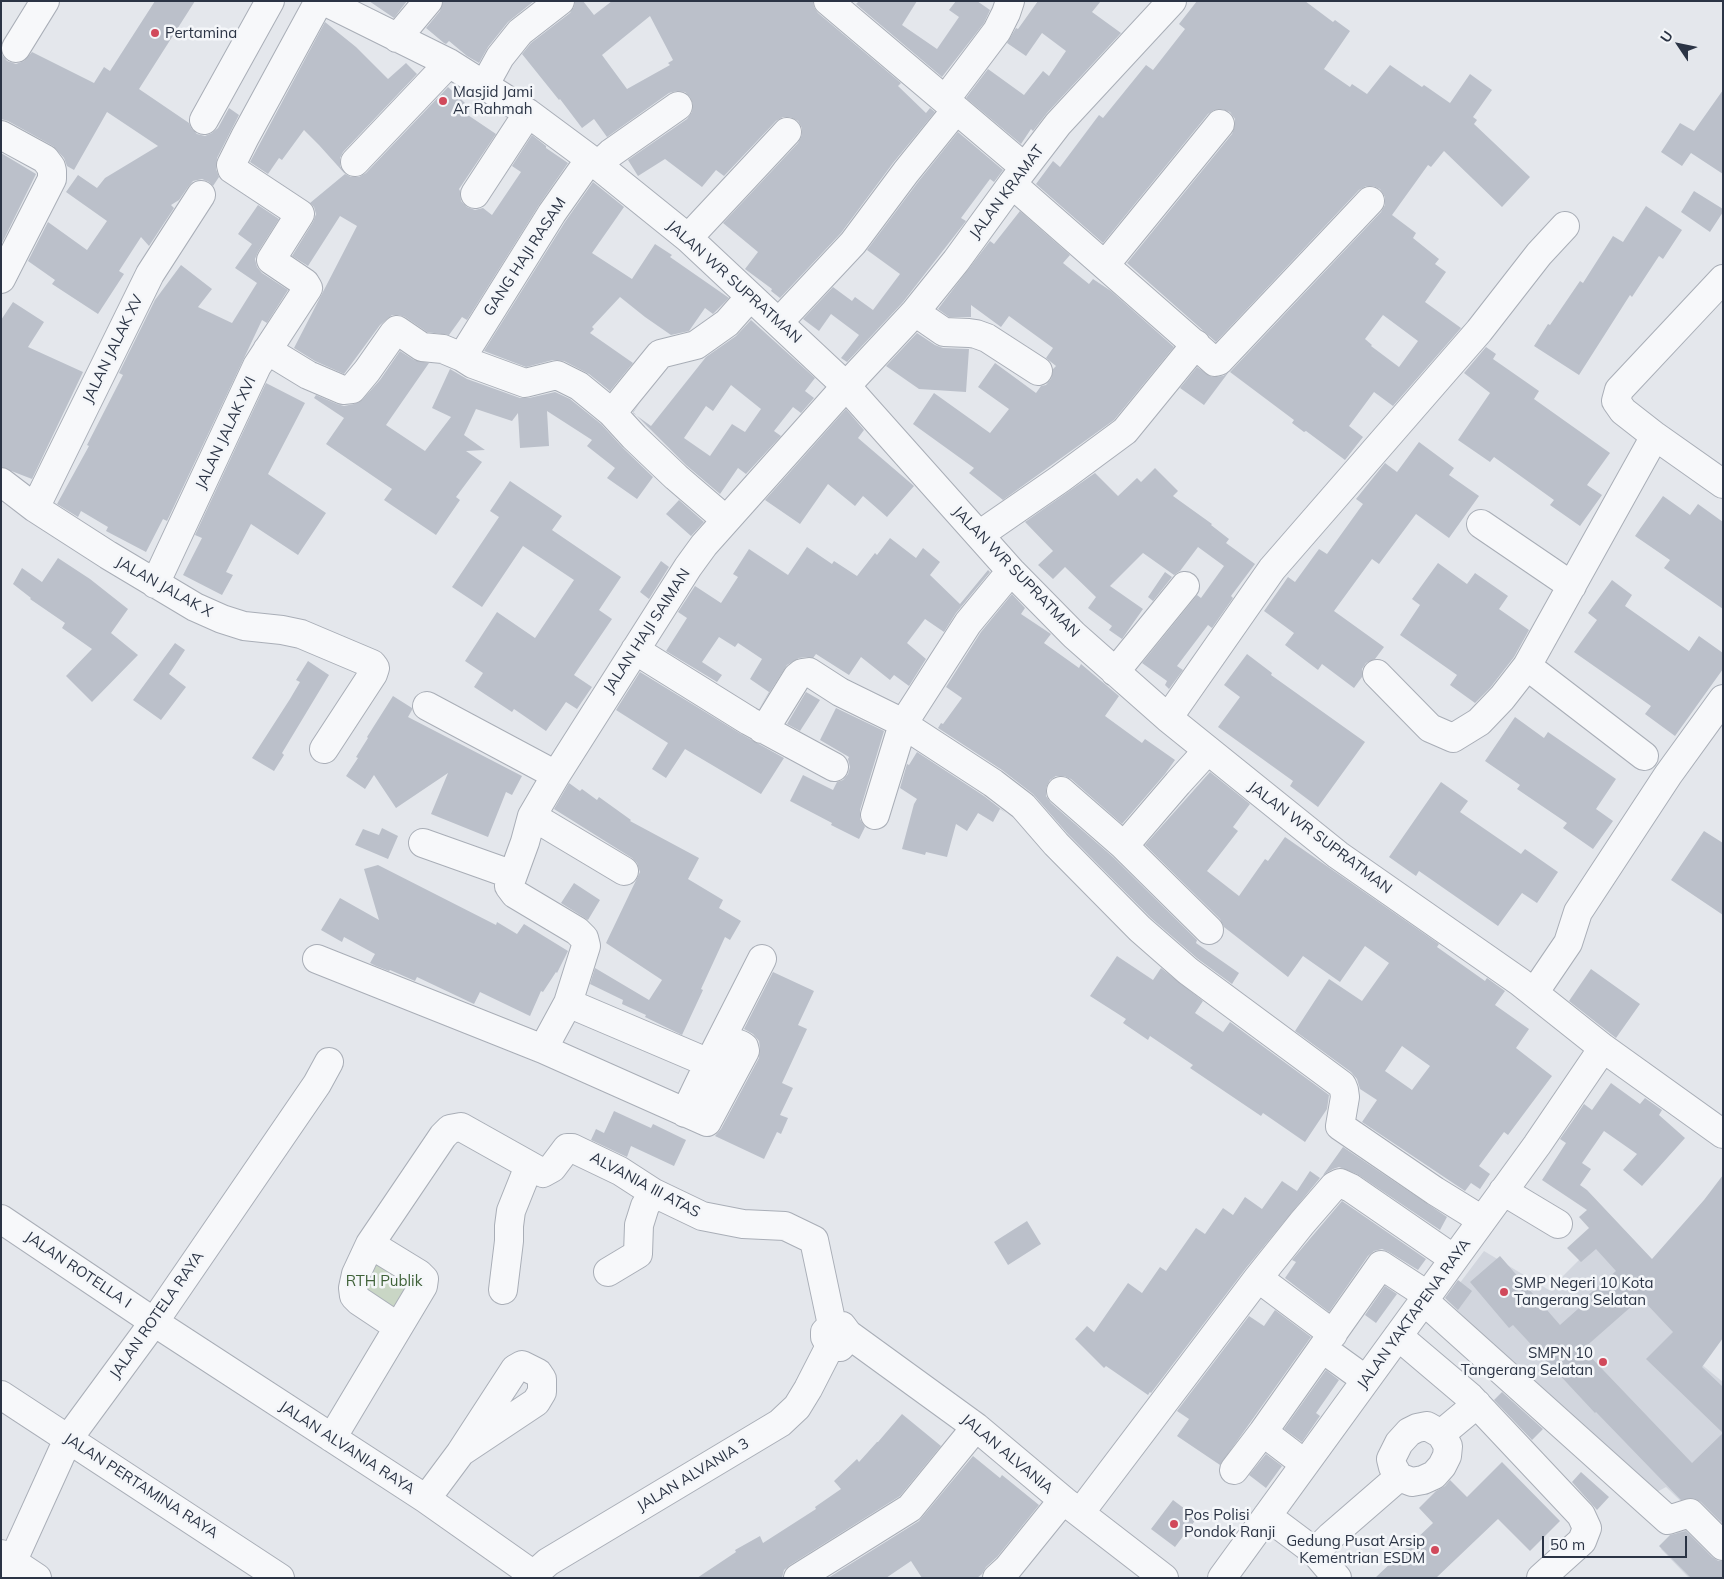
<!DOCTYPE html>
<html>
<head>
<meta charset="utf-8">
<style>
	body { margin:0 }
	#map { position:relative; width:1724px; height:1579px; overflow:hidden; background:#e4e7ec; font-family:Mulish,sans-serif }
	canvas { display:block }
	.frame { position:absolute; inset:0; border:2px solid #2b3445; pointer-events:none }
	.north { position:absolute; left:1654px; top:20px; width:50px; height:50px; -webkit-text-stroke:4px #f4f6f9; paint-order:stroke; rotate:304deg; font-size:14px; font-weight:700; line-height:20px; text-align:center; color:#2b3445 }
	.north::after { content:''; display:block; margin:auto; width:18px; height:22px; background:#2b3445; clip-path:polygon(50% 0,100% 100%,50% 72%,0 100%) }
	.scale { position:absolute; left:1542px; top:1536px; width:145px; height:22px; box-sizing:border-box; border:2px solid #2b3445; border-top:0; padding-left:6px; font-size:15px; line-height:18px; white-space:nowrap; color:#2b3445; -webkit-text-stroke:4px #f4f6f9; paint-order:stroke }
</style>
</head>
<body>
<div id="map">
<canvas width="1724" height="1579"></canvas>
<div class="frame"></div>
<div class="north">U</div>
<div class="scale">50 m</div>
</div>
<script>
const ctx = document.querySelector('canvas').getContext('2d');
ctx.lineJoin = 'round';
function fillPath(path, color) { ctx.fillStyle = color; ctx.fill(path, 'evenodd'); }
const poly = rows => new Path2D(rows.map(r => 'M' + r).join(''));
function stroke(path, color, width, dash) { ctx.strokeStyle = color; ctx.lineWidth = width; ctx.lineCap = dash ? 'butt' : 'round'; ctx.setLineDash(dash || []); ctx.stroke(path); }
function label(font, color, halo, rows, align = 'center') {
  ctx.font = font + ' Mulish,sans-serif'; ctx.lineWidth = 5; ctx.setLineDash([]); ctx.textBaseline = 'middle'; ctx.strokeStyle = halo; ctx.fillStyle = color; for (const [text, x, y, turn = 0] of rows) {
    ctx.save(); ctx.translate(x, y); ctx.rotate((+turn || 0) * Math.PI / 180); ctx.textAlign = isNaN(turn) ? turn : align; if (halo) ctx.strokeText(text, 0, 0); ctx.fillText(text, 0, 0); ctx.restore();
  }
}
const built = poly([
	[1615,1224,1699,1314,1673,1341,1723,1382,1723,1578,1689,1578,1661,1549,1695,1515,1666,1487,1644,1499,1447,1300,1484,1251,1549,1290]
]);
const green = poly([
	[377,1233,423,1286,398,1327,353,1288]
]);
const building = poly([
	[155,1,195,1,139,89,189,123,191,128,197,134,205,136,212,133,218,128,229,108,239,115,217,158,216,169,219,177,213,186,209,182,202,179,193,181,188,187,179,200,171,205,174,208,149,246,141,237,119,271,124,274,98,314,52,284,55,280,28,261,48,222,87,250,107,221,66,192,78,175,97,188,105,178,158,146,107,112,74,170,67,166,64,158,53,146,8,121,1,119,1,51,3,56,7,61,16,64,24,61,32,52,94,83,104,67,110,71],
	[369,1,407,1,394,18],
	[443,1,534,1,508,22,488,47,479,63,467,56,449,41,446,44,444,43,426,28,440,11],
	[575,1,583,1,594,15,612,1,813,1,814,7,818,13,901,83,898,86,926,113,930,108,935,112,893,163,841,233,780,298,771,291,772,289,745,269,758,252,723,223,798,143,802,135,802,128,798,121,790,117,783,117,776,121,724,176,716,170,702,187,665,159,638,176,628,160,687,119,692,112,693,104,690,97,685,92,676,91,669,93,607,137,594,119,582,128,560,99,559,100,522,54,531,43,570,13,574,7],
	[650,16,673,60,668,63,670,65,627,89,602,55],
	[859,1,917,1,902,25,937,49,959,17,949,10,956,1,977,1,990,10,984,23,942,77,856,4],
	[1038,1,1101,1,1092,12,1121,33,1047,113,1033,131,1031,129,1021,144,966,98,988,69,1024,95,1043,71,1049,76,1066,51,1042,33,1026,56,1007,43,1016,28,1018,29],
	[1197,1,1305,1,1333,22,1335,20,1350,31,1324,69,1350,87,1352,84,1367,94,1390,65,1422,87,1424,85,1450,103,1470,74,1492,90,1473,117,1477,120,1474,124,1530,177,1502,207,1444,151,1431,167,1428,165,1392,215,1416,233,1413,238,1439,259,1435,264,1446,272,1425,302,1461,328,1393,406,1374,392,1349,426,1363,437,1345,460,1306,431,1304,432,1292,423,1294,420,1230,372,1381,212,1385,205,1385,197,1380,189,1373,186,1366,186,1359,190,1216,342,1127,263,1232,134,1235,126,1235,119,1230,112,1222,109,1214,110,1208,114,1103,243,1036,184,1053,161,1060,167,1099,115,1103,118,1146,65,1153,70,1185,29,1179,24],
	[1383,315,1418,341,1399,367,1371,346,1372,345,1365,339],
	[325,22,356,47,388,79,406,63,417,74,343,152,340,158,340,166,345,174,351,177,359,177,366,173,448,87,465,103,459,109,496,134,459,189,460,191,461,201,467,207,475,210,483,208,492,215,521,172,512,166,532,135,546,146,546,148,568,163,539,205,467,320,462,317,449,335,427,332,405,317,399,315,392,315,380,325,344,374,315,361,294,348,357,226,340,216,308,266,292,256,313,222,316,214,314,207,310,203,345,174,319,145,304,130,282,160,279,158,268,174,250,162],
	[1723,90,1723,174,1691,153,1682,166,1661,152,1680,123,1694,131],
	[958,132,1003,170,994,182,990,179,961,218,966,221,903,302,847,362,841,358,859,335,831,314,819,331,803,319,833,287,852,301,855,297,873,310,900,274,867,250,918,182],
	[1,153,36,174,2,243,1,243],
	[593,182,624,207,592,253,632,279,655,244,672,255,670,257,729,298,713,314,705,308,689,331,671,335,645,317,620,297,592,327,594,329,590,333,633,363,610,391,589,374,564,361,553,360,526,367,484,351,565,222],
	[1694,191,1723,209,1723,212,1710,232,1681,212],
	[258,205,279,219,258,252,255,259,257,267,262,273,288,290,267,323,262,320,167,521,163,519,146,552,106,531,108,527,81,511,78,517,57,504,89,446,87,445,123,375,119,373,155,300,181,265,212,289,198,307,232,323,257,283,235,268,252,244,238,234],
	[1646,206,1682,230,1663,259,1659,256,1632,297,1630,295,1579,375,1534,346,1548,324,1550,325,1580,281,1583,283,1613,236,1623,242],
	[1020,211,1070,255,1063,263,1089,284,1093,279,1111,291,1174,347,1114,420,1003,500,969,473,974,468,913,424,934,393,990,433,1009,409,978,387,995,363,1036,393,1041,386,1046,385,1051,379,1053,369,1056,366,1046,358,1053,348,1009,316,1001,327,971,305,971,317,949,317,938,309,990,241,994,244],
	[13,302,44,322,28,347,83,372,32,479,1,467,1,320],
	[751,320,815,378,805,391,814,398,801,413,793,407,774,431,781,436,746,474,738,468,720,494,686,465,633,412,639,404,633,413,651,426,706,357,736,336],
	[731,385,761,409,745,432,732,424,710,456,684,438,706,406,713,411],
	[917,333,935,345,943,348,969,349,966,392,919,389,886,366],
	[1486,347,1496,354,1493,359,1539,391,1534,399,1610,453,1587,485,1602,495,1580,526,1550,505,1554,500,1494,457,1490,462,1458,440,1490,393,1464,373],
	[400,351,414,360,429,363,386,425,425,451,451,417,432,408,450,369,467,379,520,398,529,398,555,392,570,399,601,424,623,448,653,477,637,499,607,478,615,468,587,446,592,440,547,411,549,446,520,448,518,413,512,421,476,409,464,435,485,450,466,451,482,462,456,497,460,500,436,535,384,500,392,489,326,444,344,418,314,398,316,395,337,404,344,406,354,404,363,399,380,380],
	[1197,367,1212,377,1223,376,1228,373,1204,405,1180,388],
	[266,383,305,403,268,474,326,513,298,555,251,524,226,572,233,575,222,595,183,575,202,538,195,535],
	[846,409,864,430,858,438,914,486,887,517,863,496,855,506,828,484,800,524,765,500],
	[1419,442,1454,468,1449,475,1479,496,1449,538,1416,514,1379,564,1372,559,1334,611,1384,647,1375,659,1366,663,1362,669,1362,677,1354,688,1322,664,1318,670,1285,645,1294,633,1264,611,1288,577,1295,582,1319,549,1327,554,1363,504,1356,499,1385,463,1397,472],
	[1155,468,1178,491,1173,496,1212,524,1211,525,1229,539,1226,543,1255,564,1231,596,1233,598,1212,628,1208,625,1177,666,1183,670,1169,689,1165,685,1167,681,1142,663,1197,595,1201,598,1224,566,1198,547,1180,571,1174,575,1143,553,1110,586,1143,609,1122,639,1109,630,1112,626,1088,608,1096,597,1065,567,1053,579,1038,565,1053,551,1025,522,1095,473,1118,496,1137,478,1141,482],
	[510,481,562,516,552,530,621,577,599,610,612,619,574,675,592,687,577,709,566,702,546,731,514,709,512,712,474,687,483,673,465,661,497,612,535,638,574,580,523,546,482,607,452,587,499,517,490,511],
	[1663,496,1690,515,1698,504,1723,522,1723,609,1664,568,1670,560,1635,536],
	[679,500,704,522,691,536,666,514],
	[890,538,916,558,923,548,940,562,930,575,960,604,988,570,990,572,956,613,944,632,925,619,907,643,926,659,909,686,894,675,890,680,861,657,849,675,816,654,813,658,807,657,799,658,787,665,759,709,769,692,750,679,762,659,738,643,735,647,719,637,702,662,722,675,717,682,666,651,687,618,678,612,695,586,721,603,738,577,733,574,749,549,788,575,807,547,832,564,834,561,857,576,875,553,877,555],
	[58,558,90,579,128,609,111,633,138,655,92,702,66,676,92,649,62,628,65,623,30,599,31,598,13,584,22,568,42,582],
	[661,561,669,567,649,599,640,592],
	[1438,563,1467,584,1475,573,1508,596,1499,609,1529,630,1514,657,1490,688,1475,703,1450,685,1457,675,1400,635,1420,605,1412,599],
	[1165,572,1172,577,1153,601,1148,597],
	[1612,580,1632,595,1625,606,1689,651,1699,636,1723,653,1723,669,1675,736,1645,714,1651,706,1574,652,1597,620,1588,613],
	[1012,594,1025,608,1021,614,1051,634,1044,643,1079,668,1081,664,1119,696,1105,716,1142,743,1145,739,1175,760,1165,774,1122,824,1071,779,1064,776,1056,776,1050,780,1046,788,1046,796,1051,803,1113,857,1197,940,1196,943,1239,973,1232,984,1198,959,1151,918,1067,833,1033,794,1002,770,938,728,941,723,943,724,962,698,946,687,981,632],
	[175,643,185,650,169,674,186,687,161,720,133,700],
	[1247,654,1272,673,1271,675,1365,742,1318,807,1290,786,1293,781,1218,727,1240,697,1224,685],
	[308,661,329,675,282,753,284,755,274,771,252,758,290,699,300,682,296,680],
	[640,672,741,734,784,758,761,794,685,749,666,778,652,769,668,743,616,710],
	[806,692,820,700,800,731,787,724],
	[393,696,412,708,412,710,408,717,522,776,512,795,506,792,488,837,431,814,448,773,396,808,374,775,365,789,346,776,358,758,356,757,368,738,367,737],
	[836,708,884,731,860,810,860,819,865,827,859,839,831,825,832,823,790,801,803,775,833,790,837,782,843,780,848,774,850,767,848,759,849,757,820,740],
	[1515,717,1544,738,1548,732,1616,779,1596,809,1613,821,1593,849,1563,828,1567,823,1517,789,1520,785,1485,761],
	[917,752,984,796,1006,813,1000,809,993,822,978,813,967,831,956,824,947,857,926,852,925,855,902,849,914,804,917,799,900,788,907,764,909,765],
	[1210,772,1250,804,1233,827,1238,831,1207,871,1239,896,1265,859,1268,861,1285,837,1439,944,1437,947,1485,981,1487,978,1505,991,1495,1005,1529,1029,1516,1048,1552,1076,1508,1135,1504,1132,1479,1166,1490,1174,1480,1189,1471,1183,1465,1191,1362,1122,1377,1100,1360,1089,1357,1079,1351,1072,1295,1031,1329,979,1362,1001,1389,963,1365,946,1340,982,1303,956,1288,977,1224,927,1220,919,1145,845],
	[1402,1046,1430,1066,1412,1090,1385,1071],
	[1441,782,1468,801,1460,812,1521,854,1525,849,1558,872,1537,903,1522,893,1498,926,1419,871,1416,876,1389,857],
	[569,783,580,791,582,789,597,800,599,797,631,820,630,821,699,858,688,879,723,900,719,908,741,921,730,940,725,937,701,989,703,990,682,1035,645,1017,646,1015,622,1004,623,1000,590,984,595,968,649,1000,662,980,606,943,640,872,637,863,632,858,554,809],
	[382,828,398,836,388,859,355,845,363,829,379,835],
	[1704,831,1723,843,1723,915,1671,880],
	[378,865,496,925,497,922,517,934,524,924,568,951,557,973,556,972,543,992,541,991,530,1016,480,992,474,1004,417,977,415,981,390,970,389,971,376,966,370,963,375,954,344,937,342,942,321,930,340,898,379,920,364,869],
	[574,883,600,900,588,920,561,903],
	[1117,956,1153,980,1161,968,1203,1001,1195,1013,1223,1032,1230,1022,1329,1095,1327,1109,1305,1142,1263,1113,1261,1116,1190,1068,1193,1065,1150,1036,1148,1040,1123,1023,1126,1019,1090,996],
	[1591,969,1640,1004,1616,1038,1569,1001],
	[773,972,814,991,798,1025,807,1029,782,1083,793,1088,780,1115,788,1118,781,1134,777,1132,764,1159,715,1136,721,1129,759,1058,760,1048,759,1041,753,1034,744,1029],
	[1611,1083,1640,1104,1645,1098,1662,1110,1659,1115,1685,1138,1642,1186,1623,1170,1637,1154,1604,1131,1582,1163,1591,1169,1580,1185,1587,1190,1652,1259,1704,1200,1723,1175,1723,1338,1702,1367,1723,1387,1723,1433,1646,1359,1673,1332,1641,1298,1583,1349,1692,1463,1723,1433,1723,1524,1701,1502,1693,1498,1681,1500,1596,1412,1595,1413,1513,1325,1509,1328,1470,1282,1500,1256,1560,1325,1588,1300,1585,1298,1616,1271,1596,1249,1581,1262,1567,1248,1589,1228,1579,1217,1587,1210,1542,1180,1566,1143,1560,1139,1572,1122,1584,1104,1592,1110],
	[614,1111,651,1128,653,1124,686,1140,674,1166,631,1146,627,1157,591,1140,596,1129,604,1133],
	[1343,1147,1447,1217,1440,1230,1357,1174,1339,1167,1333,1169,1323,1175],
	[1310,1171,1320,1178,1246,1268,1151,1393,1150,1392,1148,1395,1106,1366,1104,1368,1075,1339,1087,1326,1094,1332,1128,1283,1142,1293,1160,1267,1166,1271,1196,1228,1205,1234,1223,1208,1233,1215,1245,1197,1262,1209,1282,1181,1297,1191],
	[1342,1201,1426,1259,1418,1270,1389,1252,1382,1249,1374,1251,1368,1256,1329,1312,1285,1278,1296,1262,1292,1260],
	[1027,1221,1041,1244,1008,1265,994,1242],
	[1458,1280,1472,1291,1458,1310,1445,1298],
	[1385,1286,1397,1294,1376,1323,1365,1315],
	[1275,1310,1311,1337,1220,1465,1177,1436,1189,1419,1177,1411,1249,1316,1264,1326],
	[1326,1370,1339,1380,1316,1413,1320,1416,1302,1442,1284,1429],
	[1502,1392,1543,1429,1532,1440,1494,1400],
	[902,1414,941,1446,900,1496,790,1565,784,1570,782,1578,697,1578,736,1552,735,1550,760,1536,763,1543,816,1509,815,1507,841,1489,834,1481,857,1459,859,1462,877,1442,878,1442],
	[1266,1454,1282,1466,1266,1488,1249,1475],
	[973,1456,1000,1478,1002,1475,1039,1505,997,1557,986,1567,982,1574,977,1578,922,1578,911,1561,886,1578,828,1578,919,1521],
	[1502,1462,1560,1521,1530,1551,1498,1519,1436,1578,1375,1578,1433,1523,1419,1508,1436,1491,1445,1486,1450,1480,1467,1497],
	[1581,1472,1609,1497,1597,1510,1572,1482],
	[1173,1500,1197,1518,1175,1547,1151,1529],
	[1686,1531,1712,1557,1718,1561,1723,1561,1723,1578,1691,1578,1659,1546,1670,1535]
]);
const minor = poly([
	[324,1,449,63,528,113,590,159,688,238,846,386,1011,571,1074,635,1168,718,1338,855,1520,982,1603,1048,1723,1134],
	[828,1,945,100],
	[1010,1,1006,13,997,31,945,100,1024,167],
	[397,38,428,1],
	[16,48,45,1],
	[484,86,500,57,520,32,560,1],
	[204,120,270,1],
	[1,135,45,159,51,167,52,171,52,179,1,279],
	[355,162,449,63],
	[598,165,611,153,678,106],
	[1012,184,1215,362,1219,361,1370,201],
	[475,194,528,113],
	[688,238,787,132],
	[1105,265,1220,124],
	[915,312,944,332,969,333,976,334,987,338,1038,371],
	[779,322,853,243,906,172,956,110],
	[267,350,308,375,343,390,352,389,367,371,393,334,397,330,422,347,443,349,462,357,473,364,525,383,557,375,579,386,612,413,634,437,676,477,726,520],
	[462,357,552,213,590,159],
	[612,413,660,354,696,345,727,323,750,297],
	[1655,436,1723,484],
	[1,482,35,508,108,555,195,607,222,619,244,626,282,630,301,634,372,664,375,668,373,674,324,749],
	[35,508,150,274,201,195],
	[1481,524,1572,586],
	[979,535,1060,479,1125,431,1196,344],
	[155,584,257,366,308,288,305,283,271,260,300,214,232,169,231,165,245,137,319,1],
	[635,650,749,721,834,767],
	[1527,666,1644,756],
	[1115,672,1185,586],
	[1377,674,1430,728,1453,738,1479,722,1502,698,1527,666,1655,436,1623,411,1616,401,1619,390,1723,279],
	[427,706,556,775,688,567,704,545,846,386,915,312,956,261,1012,184,1058,124,1172,1],
	[1168,718,1272,569,1479,331,1539,254,1565,226],
	[762,729,771,719,797,677,802,673,809,672,840,692,895,719,993,783,1023,806,1056,844,1140,929,1188,971,1342,1085,1344,1090,1345,1097,1340,1126,1435,1191,1482,1220],
	[556,775,532,816,525,842,509,886,515,894,577,931,584,938,586,946,568,1003,543,1049,707,1122,745,1051,744,1047,741,1045,722,1038],
	[1061,791,1124,846,1209,930],
	[875,815,903,724,968,623,1011,571],
	[532,816,624,871],
	[423,843,513,875],
	[1124,846,1178,783,1208,750],
	[317,959,543,1049],
	[1534,993,1568,943,1578,912,1668,775,1723,699],
	[568,1003,709,1063,762,959],
	[685,1113,709,1063],
	[1503,1191,1558,1224],
	[1,1219,154,1322,426,1499,538,1578],
	[608,1272,638,1254,639,1225,645,1206,654,1193],
	[1258,1278,1333,1334],
	[503,1290,509,1241,509,1226,511,1211,529,1166],
	[1423,1300,1668,1520,1690,1513,1723,1546],
	[398,1327,359,1301,354,1296,353,1288,356,1274,370,1244,443,1136,450,1129,461,1127,543,1173,552,1168,567,1148,572,1148,620,1171,654,1193,702,1216,743,1224,785,1226,814,1240,832,1325],
	[848,1334,847,1339,840,1347,830,1346,825,1337,825,1332,832,1325,842,1326,848,1334,976,1427,1063,1500,1164,1578],
	[1398,1336,1470,1397,1581,1515,1587,1528,1582,1541,1541,1578],
	[1323,1349,1366,1380],
	[1,1395,280,1578],
	[1427,1426,1441,1434,1448,1446,1447,1456,1442,1466,1434,1475,1423,1480,1412,1482,1399,1477,1393,1467,1391,1459,1399,1443,1409,1432,1417,1428,1427,1426],
	[1263,1432,1305,1464],
	[1441,1434,1477,1404],
	[332,1438,423,1286,424,1279,419,1274,370,1244],
	[1234,1470,1263,1432,1381,1265,1427,1295],
	[426,1499,461,1452,515,1369,522,1365,538,1373,542,1379,542,1392,536,1402,461,1452],
	[1080,1513,1258,1278,1302,1223,1334,1186,1340,1183,1351,1188,1454,1259],
	[1267,1516,1315,1552,1337,1578],
	[1315,1552,1331,1536,1399,1477],
	[1,1554,37,1578],
	[5,1578,68,1439,154,1322,317,1084,329,1062],
	[530,1578,548,1562,780,1423,797,1407,808,1389,830,1346],
	[798,1578,910,1508,976,1427],
	[997,1578,1008,1568,1063,1500],
	[1222,1578,1537,1145,1603,1048]
]);
const markers = [
	[155,33,5,"#d1495b"],
	[443,101,5,"#d1495b"],
	[1504,1292,5,"#d1495b"],
	[1603,1362,5,"#d1495b"],
	[1174,1524,5,"#d1495b"],
	[1435,1550,5,"#d1495b"]
];
const poiNames = [
	["Pertamina",165,33],
	["Masjid Jami",453,92],
	["Ar Rahmah",453,109],
	["SMP Negeri 10 Kota",1514,1283],
	["Tangerang Selatan",1514,1300],
	["SMPN 10",1593,1353,"right"],
	["Tangerang Selatan",1593,1370,"right"],
	["Pos Polisi",1184,1515],
	["Pondok Ranji",1184,1532],
	["Gedung Pusat Arsip",1425,1541,"right"],
	["Kementrian ESDM",1425,1558,"right"]
];
const streetNames = [
	["JALAN KRAMAT",1007,192,-53],
	["GANG HAJI RASAM",525,257,-57],
	["JALAN WR SUPRATMAN",734,282,42],
	["JALAN JALAK XV",113,349,-64],
	["JALAN JALAK XVI",226,433,-65],
	["JALAN WR SUPRATMAN",1016,572,46],
	["JALAN JALAK X",164,587,29],
	["JALAN HAJI SAIMAN",647,631,-57],
	["JALAN WR SUPRATMAN",1320,838,37],
	["ALVANIA III ATAS",645,1185,28],
	["JALAN ROTELLA I",78,1270,34],
	["JALAN YAKTAPENA RAYA",1414,1314,-54],
	["JALAN ROTELA RAYA",157,1315,-55],
	["JALAN ALVANIA RAYA",347,1448,33],
	["JALAN ALVANIA",1007,1454,40],
	["JALAN ALVANIA 3",693,1475,-31],
	["JALAN PERTAMINA RAYA",141,1486,33]
];
const parkNames = [
	["RTH Publik",384,1281]
];
fillPath(built, '#d2d6de');
fillPath(green, '#c9d6c5');
fillPath(building, '#bbc0ca');
stroke(minor, '#a9aeb7', 30);
stroke(minor, '#f7f8fa', 28);
for (const [x, y, r, color] of markers) { const dot = new Path2D(); dot.arc(x, y, r, 0, 2 * Math.PI); ctx.fillStyle = color; ctx.fill(dot); stroke(dot, '#f4f6f9', 2); }
label('15px', '#2b3445', '#f4f6f9', poiNames, 'left');
label('15px', '#2b3445', '#f4f6f9', streetNames);
label('15px', '#3f6138', '#f4f6f9', parkNames);
</script>
</body>
</html>
